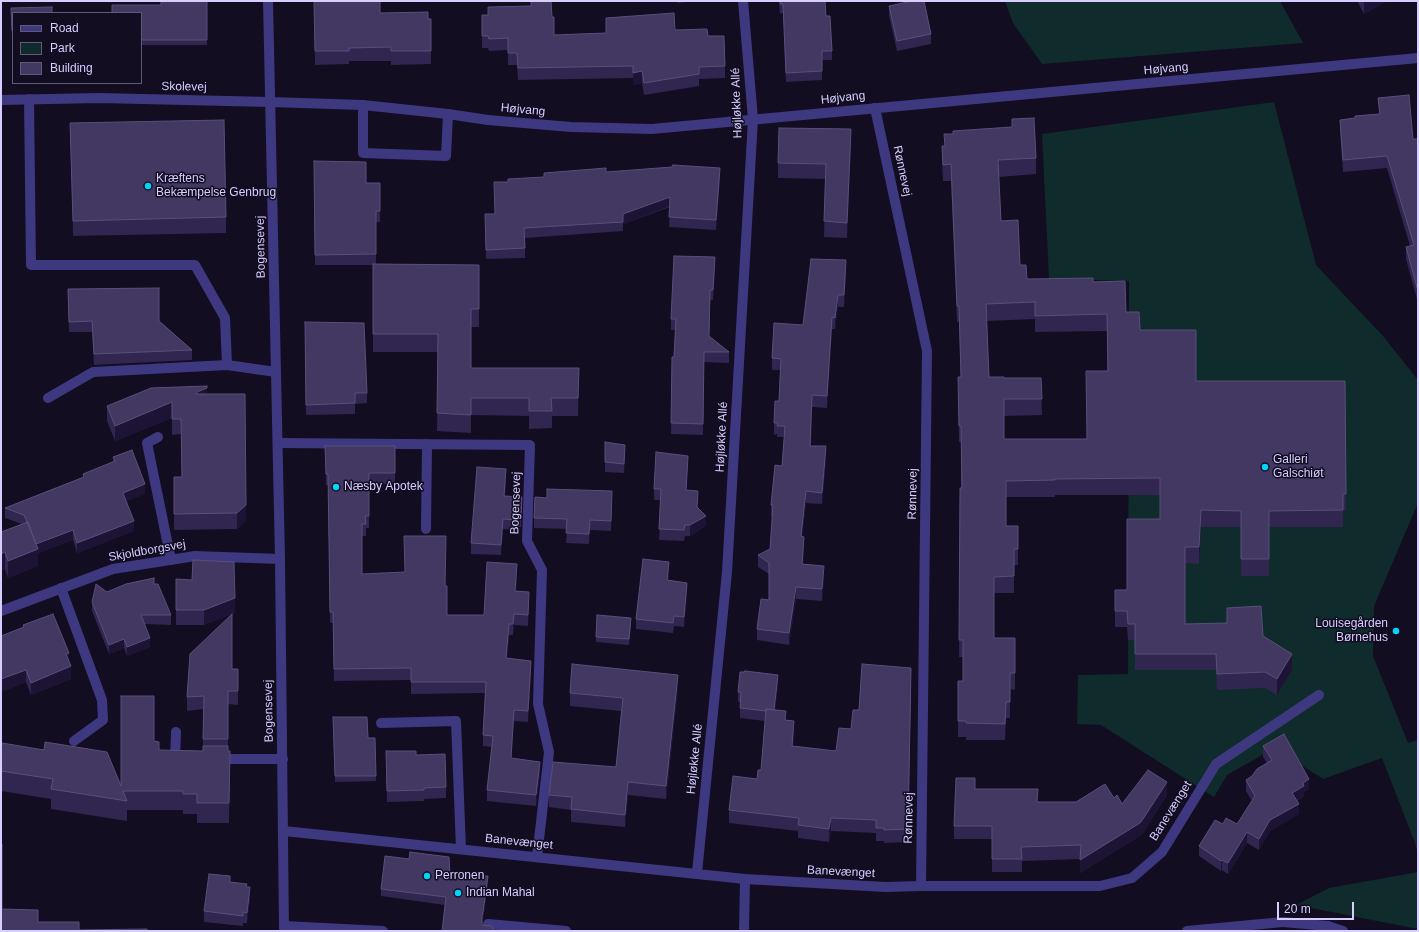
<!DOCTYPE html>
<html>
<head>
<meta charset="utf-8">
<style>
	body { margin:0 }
	#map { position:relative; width:1419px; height:932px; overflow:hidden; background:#120d21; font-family:Helvetica,sans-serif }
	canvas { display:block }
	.frame { position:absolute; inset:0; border:2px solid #d6ceff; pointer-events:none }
	.legend { position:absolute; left:12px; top:12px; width:130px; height:72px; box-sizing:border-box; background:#120d21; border:1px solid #605a7a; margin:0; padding:5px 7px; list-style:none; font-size:12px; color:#d6ceff }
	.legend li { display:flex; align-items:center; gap:8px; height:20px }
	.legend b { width:20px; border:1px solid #605a7a }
	.scale { position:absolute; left:1277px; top:902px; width:77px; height:18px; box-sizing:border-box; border:2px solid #d6ceff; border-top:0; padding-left:5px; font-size:12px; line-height:14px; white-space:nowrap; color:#d6ceff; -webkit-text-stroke:3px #120d21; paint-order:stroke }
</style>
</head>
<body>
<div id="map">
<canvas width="1419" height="932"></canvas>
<div class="frame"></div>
<ul class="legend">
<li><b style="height:5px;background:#3e3881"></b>Road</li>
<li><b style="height:11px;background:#102b2b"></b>Park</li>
<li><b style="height:11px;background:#423862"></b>Building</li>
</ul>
<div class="scale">20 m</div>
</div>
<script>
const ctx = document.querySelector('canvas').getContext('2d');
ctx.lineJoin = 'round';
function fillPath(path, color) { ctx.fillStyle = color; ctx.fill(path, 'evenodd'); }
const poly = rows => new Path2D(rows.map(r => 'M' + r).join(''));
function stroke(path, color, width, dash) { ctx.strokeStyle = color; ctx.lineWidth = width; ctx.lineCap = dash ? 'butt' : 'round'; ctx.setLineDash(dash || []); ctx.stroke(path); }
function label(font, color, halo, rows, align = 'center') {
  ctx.font = font + ' Helvetica,sans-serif'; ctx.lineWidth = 3; ctx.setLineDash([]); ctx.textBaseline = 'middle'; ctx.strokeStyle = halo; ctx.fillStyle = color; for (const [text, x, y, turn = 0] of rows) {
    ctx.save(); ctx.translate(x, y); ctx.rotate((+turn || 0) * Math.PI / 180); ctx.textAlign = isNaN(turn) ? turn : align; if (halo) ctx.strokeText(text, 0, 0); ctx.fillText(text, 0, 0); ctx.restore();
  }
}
const green = poly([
	[1005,1,1280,1,1303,43,1042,64,1013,23],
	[1274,102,1316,265,1383,336,1418,380,1418,503,1374,606,1373,656,1408,743,1418,740,1418,855,1415,843,1382,758,1323,779,1301,765,1287,741,1227,775,1214,797,1101,725,1077,724,1078,675,1128,674,1129,281,1049,279,1042,134],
	[1418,872,1418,929,1296,905,1329,888]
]);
const service = poly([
	[29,99,31,265,195,265,225,318,227,365],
	[363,105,363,153,446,156,448,114],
	[158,437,147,443,171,560],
	[426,529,427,444],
	[61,588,102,700,103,720,74,741],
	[381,723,456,721,461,849],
	[176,732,175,759,181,759],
	[217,759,283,759],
	[1283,922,1328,926,1343,931],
	[284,926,383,931],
	[744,931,745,879]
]);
const minor = poly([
	[875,108,927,351,921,886],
	[48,398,93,372,227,365,276,372],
	[278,443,530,445,527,541,542,570,538,704,549,752,537,857],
	[1,611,113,569,195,556,280,559],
	[284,831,745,879,885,887,921,886,1100,886,1132,878,1162,852,1216,764,1319,695],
	[697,873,727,572,753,119,743,1],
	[488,924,566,931],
	[1187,931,1283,922]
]);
const tertiary = poly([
	[268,1,280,559,284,931],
	[1,100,99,98,270,102,363,105,448,114,488,120,571,127,652,129,1418,58]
]);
const wall = poly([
	[207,1,207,45,141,45,141,13,161,5],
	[314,1,380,13,431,19,431,64,391,65,391,61,349,61,349,64,315,65],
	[678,1,693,1,678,3],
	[779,1,825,1,826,16,832,51,832,60,822,60,822,80,786,82,783,13,780,14],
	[1357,1,1387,1,1364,14],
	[889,6,931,34,931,44,897,51,889,16],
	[11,8,13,13,13,42,12,42],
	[482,15,552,17,554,35,606,33,675,30,708,36,725,66,725,78,699,79,699,86,644,95,642,83,633,85,633,78,518,80,517,65,508,65,508,50,489,51,488,48,482,48],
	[1378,98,1413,139,1418,139,1418,303,1406,259,1406,247,1410,246,1387,168,1343,172,1340,131,1340,120,1355,118,1379,114],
	[1012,119,1036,158,1036,174,999,177,1001,221,1020,265,1027,279,1093,282,1126,312,1140,330,1196,381,1345,381,1346,511,1343,510,1343,527,1269,527,1269,576,1241,576,1241,527,1201,527,1199,564,1185,563,1185,624,1263,636,1292,670,1277,695,1265,688,1217,690,1216,670,1135,670,1135,640,1128,640,1127,627,1115,627,1115,590,1127,590,1160,519,1160,495,1055,495,1055,497,1006,497,1006,526,1018,543,1018,565,1014,565,1014,593,994,593,994,638,1015,638,1015,690,1010,689,1010,718,1006,718,1005,740,966,740,966,737,958,737,958,681,963,681,963,657,959,657,960,488,961,488,961,442,959,442,958,377,961,377,959,322,957,322,951,181,943,181,942,162,942,146,944,146,953,134,1012,127],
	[1035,319,1035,332,1107,331,1107,371,1087,439,1004,439,1004,416,1042,415,1041,378,1004,378,989,377,987,321],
	[70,123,226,217,226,233,73,236],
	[851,144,847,238,824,237,825,179,778,178,778,163],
	[314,161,366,183,380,183,380,222,376,222,376,264,479,265,479,327,471,327,471,368,579,368,578,416,552,416,552,428,529,429,529,416,471,415,471,433,437,431,438,352,373,352,373,265,315,265],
	[606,172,720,178,716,230,669,227,670,207,623,224,623,231,525,238,525,258,486,259,485,214,495,214,508,182,544,177,544,173],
	[715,267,713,300,710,300,709,337,729,352,729,363,704,362,703,435,671,434,672,357,674,357,675,330,671,330,671,319],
	[846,271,844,307,838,307,835,329,832,329,827,408,812,407,811,446,826,458,822,504,806,503,802,536,804,548,803,564,824,577,822,601,796,599,789,645,757,640,757,629,769,600,769,574,758,567,758,555,770,549,772,517,771,516,771,505,782,466,784,437,777,437,777,434,774,435,774,423,779,401,780,370,772,370,772,358,803,325],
	[68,289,159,321,192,350,192,360,94,365,92,332,69,332],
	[305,322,367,393,367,403,355,404,355,414,306,415],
	[207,394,246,521,237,529,174,530,174,477,182,477,181,434,172,435,172,418,115,441,107,421,107,406],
	[605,442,625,454,624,473,605,472],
	[325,446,395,446,395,484,369,484,369,528,366,528,366,536,362,536,362,574,445,586,447,615,484,615,517,576,516,591,529,604,528,626,514,625,513,635,509,635,507,658,531,672,528,722,514,721,511,758,540,773,536,806,487,801,487,790,492,747,483,746,483,735,485,693,411,694,411,680,334,681,333,623,330,623,328,485,326,485],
	[113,457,145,494,126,501,134,531,77,553,73,540,38,553,38,566,8,578,5,569,1,570,1,532,22,524,5,518,5,508,83,477,83,474,113,462],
	[688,467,686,490,698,502,697,508,706,526,690,536,685,536,684,541,659,540,661,500,654,500,654,489],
	[506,479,505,496,522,507,521,527,517,527,517,530,503,529,501,555,471,554,471,543],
	[612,501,611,531,590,530,589,544,566,543,567,529,534,528,534,518],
	[669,573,668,581,687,593,684,627,674,626,673,633,636,629,636,619],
	[176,579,235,613,232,614,232,669,238,669,238,705,228,704,228,751,230,751,229,823,197,823,197,814,183,814,183,810,127,810,127,821,51,809,51,799,1,791,1,750,121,786,154,741,159,750,203,751,203,709,187,711,187,697,232,614,204,625,176,625],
	[154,584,171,615,171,625,145,624,150,647,127,656,124,648,109,654,92,611,92,602,107,592],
	[631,624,629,645,596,642,596,637],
	[23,625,69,661,71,679,31,695,26,682,1,692,1,636,23,628],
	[911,681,908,842,884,843,884,841,876,841,876,833,831,831,829,842,798,838,798,831,729,823,729,810,757,779,761,770,765,721,740,718,740,702,738,702,738,692,778,685,775,710,786,721,794,734,793,746,836,751,851,729,859,710],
	[678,688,666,799,628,795,625,827,571,822,571,810,549,807,549,795,616,767,621,711,570,706,570,693],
	[333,717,368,738,375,738,376,781,335,782],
	[1263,746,1309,789,1304,792,1304,796,1297,801,1299,814,1270,831,1259,850,1247,843,1228,874,1222,870,1221,871,1199,856,1199,846,1223,824,1237,824,1252,801,1246,791,1246,780,1252,776,1267,763,1263,757],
	[416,755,446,787,446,798,424,799,424,801,387,802,386,762],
	[975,789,1038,802,1076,802,1114,798,1122,804,1167,795,1143,833,1140,836,1080,873,1080,859,1022,861,1022,872,992,872,992,839,954,839,954,826],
	[450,875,488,883,483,920,482,923,482,925,442,931,445,905,381,896,381,889],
	[230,882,247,887,250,898,247,923,243,923,243,926,204,922,204,911]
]);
const shadedWall = poly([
	[1364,1,1387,1,1364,14],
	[642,71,642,83,633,85,633,73],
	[851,129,851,144,847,238,847,223],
	[720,168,720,178,716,230,716,220],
	[670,197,670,206,623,224,623,214],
	[715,257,715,267,713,300,713,290],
	[846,260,846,271,844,307,844,295],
	[838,295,838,307,835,329,835,318],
	[832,317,832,329,827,408,827,396],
	[207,388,207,404,197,408,197,392],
	[812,395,812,407,810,458,810,446],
	[172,402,172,418,115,441,115,426],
	[625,445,625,454,624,473,624,464],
	[826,446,826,458,822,504,822,493],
	[688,456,688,467,686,501,686,490],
	[506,469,506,479,504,506,504,496],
	[145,484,145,494,123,503,123,493],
	[806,491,806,503,801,548,801,536],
	[246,505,246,521,237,529,237,513],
	[1201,510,1201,527,1199,564,1199,547],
	[706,516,706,526,690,536,690,525],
	[503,519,503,529,501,555,501,545],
	[590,520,590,530,589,544,589,534],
	[134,521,134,531,77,553,77,543],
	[73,530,73,540,38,553,38,566,8,578,8,561,36,544],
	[804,537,804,548,802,576,802,564],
	[5,552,5,569,1,570,1,554],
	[669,562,669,573,667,591,667,580],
	[517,564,517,576,515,603,515,591],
	[824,566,824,577,822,601,822,589],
	[687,583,687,593,684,627,684,617],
	[796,587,796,599,789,645,789,633],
	[529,592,529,604,528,626,528,615],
	[235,598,235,613,204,625,204,610],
	[514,614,514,625,513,635,513,624],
	[509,624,509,635,506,669,506,658],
	[150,638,150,647,127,656,127,647],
	[124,639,124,648,109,654,109,645],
	[69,653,69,665,66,654],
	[1292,654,1292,670,1277,695,1277,679],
	[531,661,531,672,528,722,528,711],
	[71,666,71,679,31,695,31,683],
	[26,670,26,682,1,692,1,679],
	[678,675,678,688,666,799,666,786],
	[778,675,778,685,774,722,774,712],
	[514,710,514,721,511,770,511,758],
	[794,721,794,734,792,759,792,746],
	[540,762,540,773,536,806,536,795],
	[1309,779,1309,789,1304,792,1304,796,1292,803,1292,793,1303,783],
	[628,782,628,795,625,827,625,815],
	[1167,782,1167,795,1143,833,1140,836,1080,873,1080,860],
	[1299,804,1299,814,1270,831,1259,850,1259,839,1270,820],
	[831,818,831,831,829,842,829,829],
	[1247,832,1247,843,1228,874,1228,863],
	[1222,860,1222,870,1221,871,1221,861],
	[488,876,488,883,483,920,482,923,482,916],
	[250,887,250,898,247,923,247,913]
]);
const building = poly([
	[161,1,207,1,207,40,141,40,141,13,112,13,112,5,161,5,161,1],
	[314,1,380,1,380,13,428,12,428,19,431,19,431,51,391,51,391,47,349,48,349,51,315,51,314,1],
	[531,1,551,1,552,17,554,17,554,35,606,33,606,18,674,13,675,30,707,29,708,36,724,36,725,66,699,67,699,74,644,83,642,71,633,73,633,66,518,68,517,53,508,53,508,38,489,39,488,36,482,36,482,15,488,15,488,7,531,6,531,1],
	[780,1,825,1,826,16,830,16,832,51,822,51,822,71,786,73,783,4,780,4,780,1],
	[912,1,924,1,931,34,897,41,889,6,912,1],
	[52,7,52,13,13,13,13,31,12,31,11,8,52,7],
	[1409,95,1413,139,1418,139,1418,291,1406,247,1414,245,1387,156,1343,160,1340,120,1355,118,1355,116,1380,114,1378,98,1409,95],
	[1034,118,1036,158,998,160,1001,221,1018,220,1020,265,1026,265,1027,279,1093,278,1093,282,1125,281,1126,312,1139,312,1140,330,1196,330,1196,381,1345,381,1346,494,1343,494,1343,510,1269,511,1269,559,1241,559,1241,511,1201,510,1199,547,1185,547,1185,624,1227,623,1227,608,1261,606,1263,636,1292,654,1277,679,1265,672,1217,674,1216,654,1135,654,1135,624,1128,624,1127,611,1115,611,1115,590,1127,590,1127,519,1160,519,1160,478,1055,479,1055,480,1006,481,1006,526,1018,526,1018,549,1014,549,1014,576,994,577,994,638,1015,638,1015,673,1010,673,1010,702,1006,702,1005,724,966,723,966,721,958,721,958,681,963,681,963,640,959,640,960,488,962,488,961,426,959,426,958,377,961,377,959,306,957,306,951,164,943,165,942,146,945,146,944,134,953,134,953,131,1012,127,1012,119,1034,118],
	[1035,302,1035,316,1107,314,1108,371,1086,371,1087,439,1004,439,1004,399,1042,399,1041,378,1004,378,1004,377,989,377,986,304,1035,302],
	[224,120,226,217,73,221,70,123,224,120],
	[779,128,851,129,847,223,824,221,826,164,778,163,779,128],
	[314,161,366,162,366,183,380,183,380,211,376,211,376,254,315,255,314,161],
	[673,165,720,168,716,220,669,217,670,197,623,214,623,222,524,228,525,248,486,250,485,214,495,214,494,182,508,182,508,179,544,177,544,173,606,168,606,172,672,167,673,165],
	[674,256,715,257,713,290,710,290,709,336,729,352,704,352,703,424,671,423,672,357,674,357,676,319,671,319,674,256],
	[811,259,846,260,844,295,838,295,835,318,832,317,827,396,812,395,810,446,826,446,822,493,806,491,801,536,804,537,802,564,824,566,822,589,796,587,789,633,757,629,761,599,769,600,769,563,758,555,770,549,773,505,771,505,775,465,782,466,785,426,777,426,778,423,774,423,775,401,779,401,781,359,772,358,774,323,803,325,811,259],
	[373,264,479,265,479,309,471,309,471,368,579,368,578,398,551,398,552,411,529,411,529,398,471,398,471,415,437,413,438,334,373,334,373,264],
	[159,288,159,321,192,350,94,354,92,321,69,322,68,289,159,288],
	[305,322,364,323,367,393,355,393,355,403,306,405,305,322],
	[207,386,207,388,197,392,197,394,245,394,246,505,237,513,174,514,174,477,182,477,181,419,172,419,172,402,115,426,107,406,151,388,207,386],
	[605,442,625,445,624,464,605,462,605,442],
	[325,446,395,446,395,473,369,473,369,516,365,516,366,524,362,524,362,574,405,572,404,536,446,536,445,586,447,586,447,615,484,615,487,562,517,564,515,591,529,592,528,615,514,614,513,624,509,624,506,658,531,661,528,711,514,710,511,758,540,762,536,795,487,790,493,736,483,735,486,682,411,682,411,668,334,669,333,612,330,612,328,474,326,474,325,446],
	[132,450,145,484,123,493,134,521,77,543,73,530,36,544,24,515,5,508,84,477,83,474,115,461,113,457,132,450],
	[656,452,688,456,686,490,698,491,697,507,706,516,690,525,685,525,684,530,659,529,661,489,654,489,656,452],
	[477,467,506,469,504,496,522,497,521,517,517,517,517,520,503,519,501,545,471,543,477,467],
	[547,489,612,491,611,521,590,520,589,534,566,533,567,519,534,518,535,497,547,498,547,489],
	[28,522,38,549,8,561,5,552,1,554,1,532,28,522],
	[643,559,669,562,667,580,687,583,684,617,674,616,673,623,636,619,643,559],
	[193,560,234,562,235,598,204,610,176,610,176,579,192,580,193,560],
	[154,578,154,584,158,584,171,615,141,615,150,638,127,647,124,639,109,645,92,602,96,584,107,592,126,584,154,578],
	[53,614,69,653,66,654,71,666,31,683,26,670,1,679,1,636,24,627,23,625,53,614],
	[232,614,232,669,238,669,238,691,228,691,228,739,203,739,204,696,187,697,190,654,232,614],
	[597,615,631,618,629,639,596,637,597,615],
	[572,664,678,675,666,786,628,782,625,815,571,809,572,797,549,795,553,762,616,767,623,698,570,693,572,664],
	[862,664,911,668,908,829,884,830,884,828,876,828,876,820,831,818,829,829,798,825,799,818,729,810,733,776,757,779,758,770,761,770,766,709,786,711,785,720,794,721,792,746,836,751,839,728,851,729,853,710,859,710,862,664],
	[745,671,778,675,774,710,766,709,766,711,740,708,741,692,738,692,740,672,744,672,745,671],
	[121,696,154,696,154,741,159,742,159,750,203,751,203,746,228,746,228,751,230,751,229,803,197,803,197,794,183,794,183,791,123,791,127,801,51,789,53,779,1,771,1,750,2,743,44,750,45,742,107,752,121,786,121,696],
	[333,717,367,717,368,738,375,738,376,776,335,776,333,717],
	[1284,734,1309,779,1303,783,1304,786,1292,793,1299,804,1270,820,1259,839,1247,832,1228,863,1222,860,1221,861,1199,846,1215,820,1223,824,1226,818,1237,824,1255,796,1246,780,1252,776,1257,769,1272,760,1263,746,1284,734],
	[386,751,416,751,416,755,445,754,446,787,424,788,424,790,387,791,386,751],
	[1148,770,1167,782,1143,819,1140,823,1080,860,1081,845,1021,847,1022,859,992,859,992,826,954,826,956,778,975,778,975,789,1038,789,1037,802,1076,802,1105,784,1114,798,1117,795,1122,804,1148,770],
	[1,844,2,844,2,909,38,910,38,922,79,922,79,930,147,929,147,931,1,931,1,844],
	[410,852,449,857,450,875,488,876,483,912,482,916,482,925,491,926,495,931,442,931,446,897,381,889,385,856,409,859,410,852],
	[209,874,230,876,230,882,247,884,246,887,250,887,247,913,243,912,243,916,204,911,209,874]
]);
const markers = [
	[148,186,4,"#00d4f9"],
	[1265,467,4,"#00d4f9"],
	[336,487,4,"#00d4f9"],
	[1396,631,4,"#00d4f9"],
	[427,876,4,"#00d4f9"],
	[458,893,4,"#00d4f9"]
];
const streetNames = [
	["Højvang",1166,69,-5],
	["Skolevej",184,87,1],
	["Højvang",843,98,-6],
	["Højløkke Allé",737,103,-92],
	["Højvang",523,110,5],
	["Rønnevej",902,171,78],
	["Bogensevej",261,247,-91],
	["Højløkke Allé",722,437,-87],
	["Rønnevej",913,494,-89],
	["Bogensevej",516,503,-88],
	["Skjoldborgsvej",147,551,-10],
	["Bogensevej",269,711,-91],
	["Højløkke Allé",695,759,-84],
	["Banevænget",1171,811,-58],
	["Rønnevej",909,818,-89],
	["Banevænget",519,842,6],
	["Banevænget",841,872,3]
];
const poiNames = [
	["Kræftens",156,179],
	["Bekæmpelse Genbrug",156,193],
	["Galleri",1273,460],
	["Galschiøt",1273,474],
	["Næsby Apotek",344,487],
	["Louisegården",1388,624,"right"],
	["Børnehus",1388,638,"right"],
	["Perronen",435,876],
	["Indian Mahal",466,893]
];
fillPath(green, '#102b2b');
stroke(service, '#3e3881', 10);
stroke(minor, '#3e3881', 10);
stroke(tertiary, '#3e3881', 10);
fillPath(wall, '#30264f');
fillPath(shadedWall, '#1d1435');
fillPath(building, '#423862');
stroke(building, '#594f7b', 1);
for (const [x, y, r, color] of markers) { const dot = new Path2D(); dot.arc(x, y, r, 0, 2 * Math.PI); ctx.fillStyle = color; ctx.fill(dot); stroke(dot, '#120d21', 1.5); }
label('12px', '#d6ceff', '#120d21', streetNames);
label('12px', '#d6ceff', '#120d21', poiNames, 'left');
</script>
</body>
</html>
